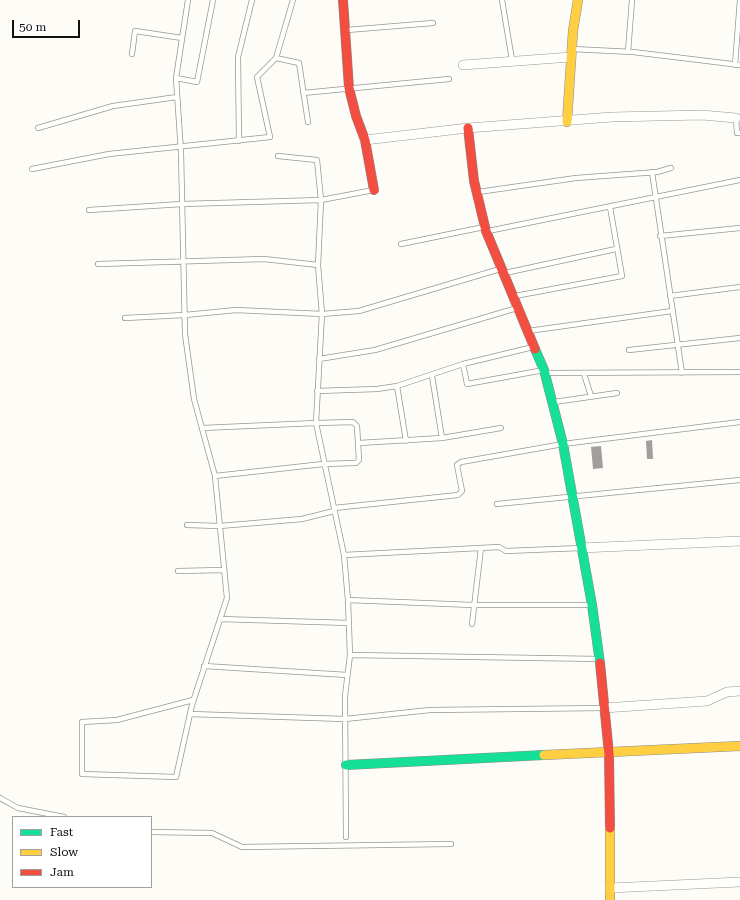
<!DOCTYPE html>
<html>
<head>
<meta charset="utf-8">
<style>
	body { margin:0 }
	#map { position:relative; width:740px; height:900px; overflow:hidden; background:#fdfcf7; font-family:"Roboto Serif",serif }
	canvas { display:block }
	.legend { position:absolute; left:12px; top:816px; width:140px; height:72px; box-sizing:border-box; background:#fff; border:1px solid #a0a0a0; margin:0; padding:5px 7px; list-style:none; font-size:12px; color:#111 }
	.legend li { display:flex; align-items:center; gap:8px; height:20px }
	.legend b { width:20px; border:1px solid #a0a0a0 }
	.scale { position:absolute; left:12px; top:20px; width:68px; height:18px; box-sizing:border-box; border:2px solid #111; border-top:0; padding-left:5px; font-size:12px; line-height:14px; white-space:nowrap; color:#111; -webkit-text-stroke:3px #fff; paint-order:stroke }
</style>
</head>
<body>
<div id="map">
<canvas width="740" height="900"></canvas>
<ul class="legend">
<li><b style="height:5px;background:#16e098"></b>Fast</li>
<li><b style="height:5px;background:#ffcf43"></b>Slow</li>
<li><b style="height:5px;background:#f24e42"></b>Jam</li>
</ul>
<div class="scale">50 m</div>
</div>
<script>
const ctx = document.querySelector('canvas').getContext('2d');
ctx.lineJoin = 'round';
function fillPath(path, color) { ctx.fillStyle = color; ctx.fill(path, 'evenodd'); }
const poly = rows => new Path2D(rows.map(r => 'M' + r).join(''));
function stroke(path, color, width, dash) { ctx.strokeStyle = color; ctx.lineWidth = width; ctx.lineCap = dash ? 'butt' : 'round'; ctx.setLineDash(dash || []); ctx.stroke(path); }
const building = poly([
	[652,440,653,459,647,459,646,441],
	[601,446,603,468,593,469,591,447]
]);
const lane = poly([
	[188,0,176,78,181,152,185,334,194,399,215,476,227,598,192,705,176,777,82,774,82,722,117,720,193,700],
	[502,0,512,60],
	[347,30,433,23],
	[572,49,633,52,740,65],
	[628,52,632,0],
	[132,54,135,31,182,38],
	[276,58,293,0],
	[735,65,740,0],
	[176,78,197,82,213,0],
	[303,93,449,79],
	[736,118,737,133,740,133],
	[38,128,113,106,177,97],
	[239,141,238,57,252,0],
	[278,156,317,160,321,200,318,265,322,314,316,423,344,555,348,600,350,655,345,696,346,837],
	[32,169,109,154,270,137,257,77,276,58,299,63,308,122],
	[652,172,682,373],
	[478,192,576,178,657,172,671,168],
	[89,210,182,204,321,200,374,190],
	[488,231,740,180],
	[660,236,740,228],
	[401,244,484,227],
	[98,264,264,259,318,265],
	[505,273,616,249],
	[515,296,622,276,610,207],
	[670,296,740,287],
	[125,318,185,315,236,310,322,314,359,311,500,269],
	[528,331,672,311],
	[629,350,740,338],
	[319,359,375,350,517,308],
	[463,364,467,384,544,370],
	[546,373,740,372],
	[584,374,591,396],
	[432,376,442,438],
	[397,386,406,441],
	[317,391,377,389,397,386,463,364,533,347],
	[554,402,617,393],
	[202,428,316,423,353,422,357,426,359,460,356,463,323,464,215,476],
	[359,443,442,438,501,428],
	[497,504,740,480],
	[334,508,458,495,462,491,457,465,461,462,563,444,740,422],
	[187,525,220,526,302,519,334,511],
	[344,555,499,547,506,551,581,548],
	[178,571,224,570],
	[348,600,473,605,590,605],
	[220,619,349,623],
	[472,624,481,548],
	[350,655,600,659],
	[204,666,347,675],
	[190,714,345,719,430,710,604,708],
	[0,798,18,808,64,817],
	[151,832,212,833,242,847,451,844]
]);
const street = poly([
	[463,65,571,57],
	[365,140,468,128,612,117,702,115,736,118],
	[581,548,740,541],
	[604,708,707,701,727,692,740,691],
	[610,888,740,882]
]);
const fast = poly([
	[535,349,544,370,563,444,592,605,600,663],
	[346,765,544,755]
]);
const slow = poly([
	[567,122,573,31,578,0],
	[544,755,740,746],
	[610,828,610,900]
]);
const jam = poly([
	[343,0,349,88,356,116,365,140,374,190],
	[468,128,474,181,486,231,535,349],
	[600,663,609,754,610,828]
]);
fillPath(building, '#a19f9c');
stroke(lane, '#979795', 6);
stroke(street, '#979795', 10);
stroke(fast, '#8e8d8b', 10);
stroke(slow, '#8e8d8b', 10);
stroke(jam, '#8e8d8b', 10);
stroke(lane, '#fffffe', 4.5);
stroke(street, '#fffffe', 9);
stroke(fast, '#16e098', 9);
stroke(slow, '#ffcf43', 9);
stroke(jam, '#f24e42', 9);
</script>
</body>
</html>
